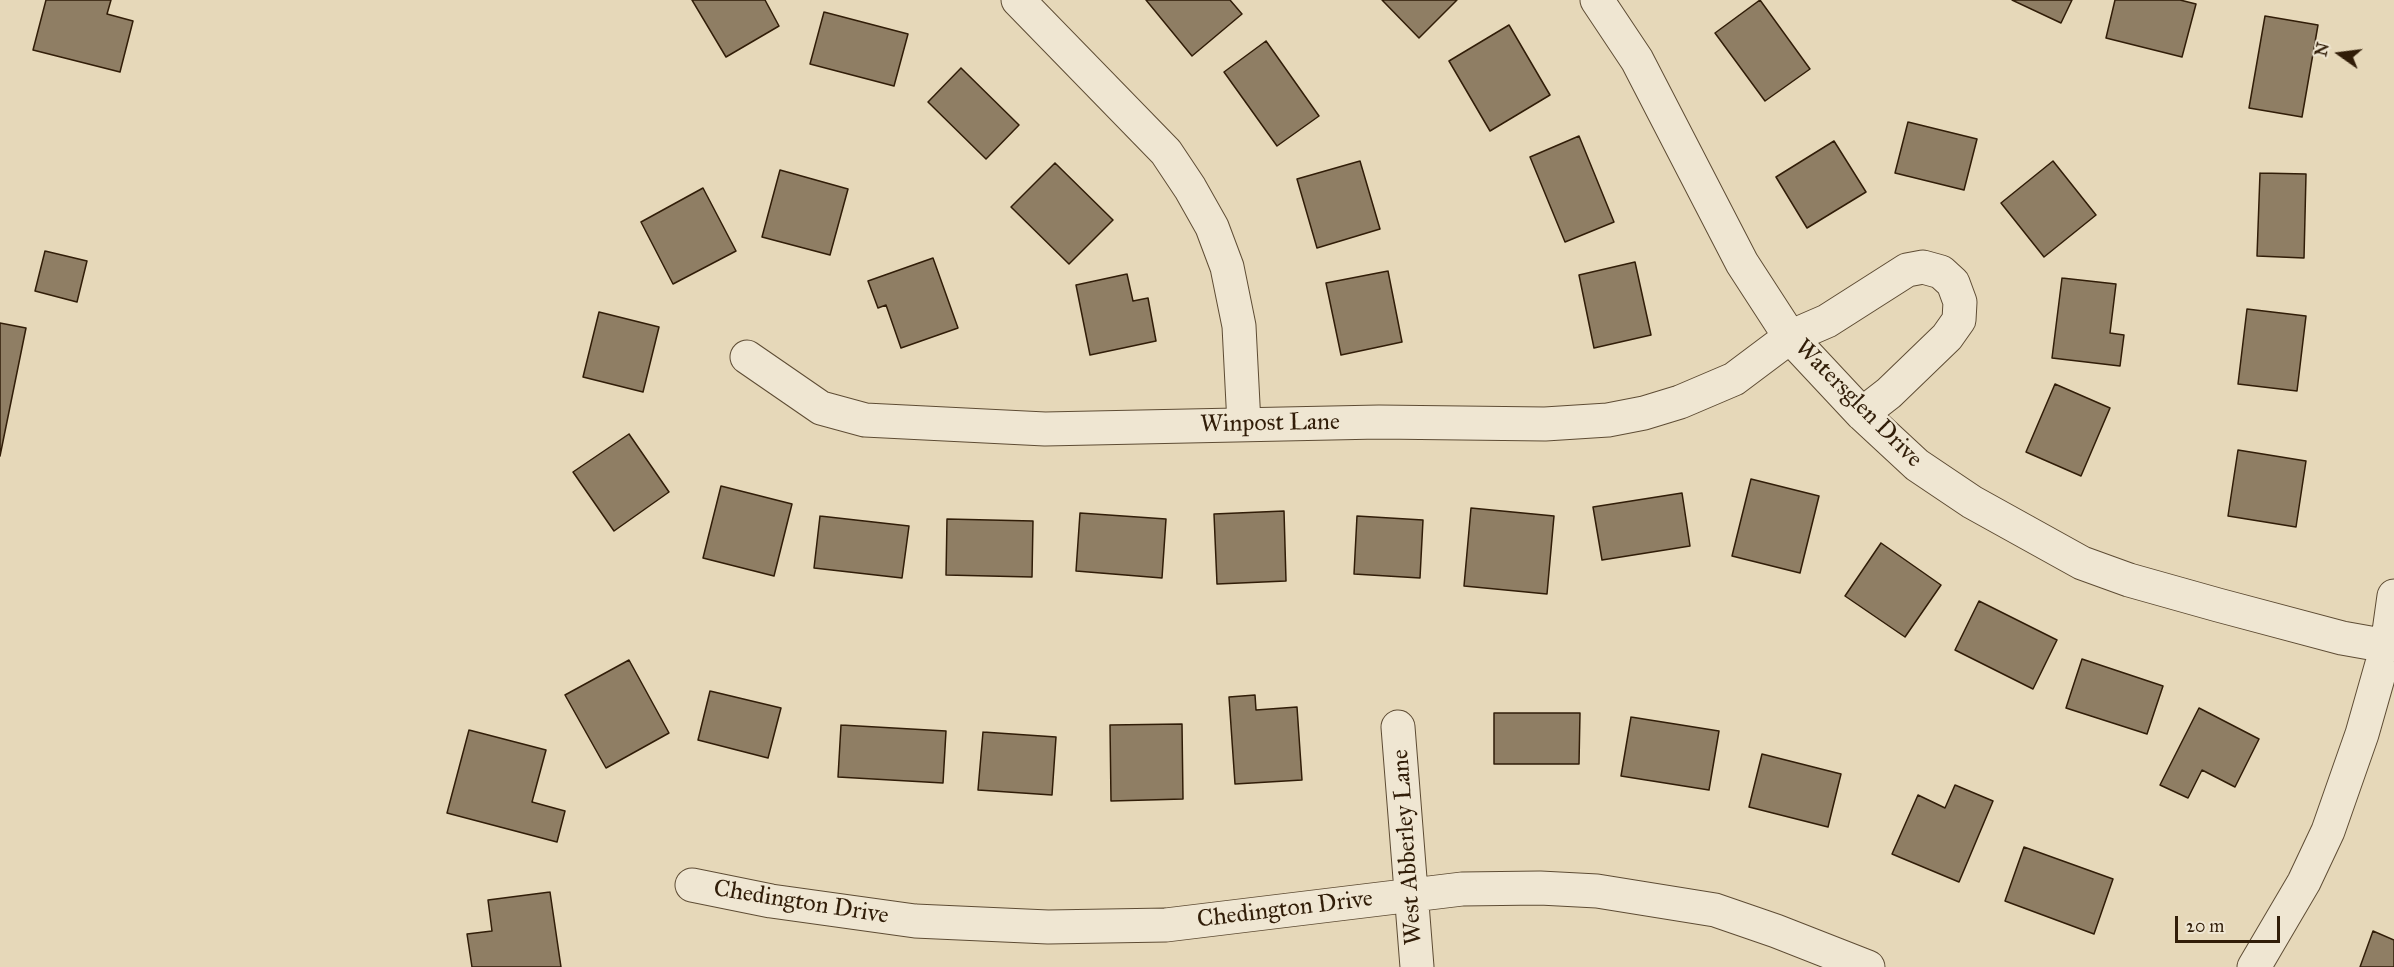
<!DOCTYPE html>
<html>
<head>
<meta charset="utf-8">
<style>
	body { margin:0 }
	#map { position:relative; width:2394px; height:967px; overflow:hidden; background:#e6d8b9; font-family:"IM FELL Great Primer",serif }
	canvas { display:block }
	.north { position:absolute; left:2310px; top:24px; width:60px; height:60px; -webkit-text-stroke:4px #efe6d2; paint-order:stroke; rotate:284deg; font-size:16px; font-weight:700; line-height:24px; text-align:center; color:#311d08 }
	.north::after { content:''; display:block; margin:auto; width:21px; height:27px; background:#311d08; clip-path:polygon(50% 0,100% 100%,50% 72%,0 100%) }
	.scale { position:absolute; left:2175px; top:916px; width:105px; height:27px; box-sizing:border-box; border:3px solid #311d08; border-top:0; padding-left:8px; font-size:18px; line-height:21px; white-space:nowrap; color:#311d08; -webkit-text-stroke:4px #efe6d2; paint-order:stroke }
</style>
</head>
<body>
<div id="map">
<canvas width="2394" height="967"></canvas>
<div class="north">N</div>
<div class="scale">20 m</div>
</div>
<script>
const ctx = document.querySelector('canvas').getContext('2d');
ctx.lineJoin = 'round';
function fillPath(path, color) { ctx.fillStyle = color; ctx.fill(path, 'evenodd'); }
const poly = rows => new Path2D(rows.map(r => 'M' + r).join(''));
function stroke(path, color, width, dash) { ctx.strokeStyle = color; ctx.lineWidth = width; ctx.lineCap = dash ? 'butt' : 'round'; ctx.setLineDash(dash || []); ctx.stroke(path); }
function label(font, color, halo, rows, align = 'center') {
  ctx.font = font + ' "IM FELL Great Primer",serif'; ctx.lineWidth = 5; ctx.setLineDash([]); ctx.textBaseline = 'middle'; ctx.strokeStyle = halo; ctx.fillStyle = color; for (const [text, x, y, turn = 0] of rows) {
    ctx.save(); ctx.translate(x, y); ctx.rotate((+turn || 0) * Math.PI / 180); ctx.textAlign = isNaN(turn) ? turn : align; if (halo) ctx.strokeText(text, 0, 0); ctx.fillText(text, 0, 0); ctx.restore();
  }
}
const building = poly([
	[46,0,111,0,107,14,133,21,120,72,33,50,46,0],
	[692,0,765,0,779,26,726,57,692,0],
	[1146,0,1230,0,1242,14,1192,56,1146,0],
	[1382,0,1457,0,1419,38,1382,0],
	[1760,0,1810,69,1765,101,1715,33,1760,0],
	[2012,0,2072,0,2061,23,2012,0],
	[2115,0,2180,0,2196,4,2182,57,2106,38,2115,0],
	[824,12,908,34,894,86,810,64,824,12],
	[2265,16,2318,25,2302,117,2249,108,2265,16],
	[1509,25,1550,95,1490,131,1449,61,1509,25],
	[1266,41,1319,116,1277,146,1224,72,1266,41],
	[961,68,1019,125,986,159,928,102,961,68],
	[1908,122,1977,139,1964,190,1895,173,1908,122],
	[1579,136,1614,222,1565,242,1530,157,1579,136],
	[1834,141,1866,192,1807,228,1776,177,1834,141],
	[1360,161,1380,229,1317,248,1297,179,1360,161],
	[2053,161,2096,215,2044,257,2001,203,2053,161],
	[1055,163,1113,220,1069,264,1011,207,1055,163],
	[780,170,848,189,830,255,762,237,780,170],
	[2260,173,2306,174,2304,258,2257,256,2260,173],
	[703,188,736,251,673,284,641,222,703,188],
	[45,251,87,261,77,302,35,291,45,251],
	[933,258,958,328,901,348,886,305,878,308,868,281,933,258],
	[1635,262,1651,335,1594,348,1579,275,1635,262],
	[1388,271,1402,342,1341,355,1326,283,1388,271],
	[1127,274,1133,301,1148,298,1156,341,1090,355,1076,285,1127,274],
	[2062,278,2116,284,2110,333,2124,335,2120,366,2052,358,2062,278],
	[2247,309,2306,316,2297,391,2238,384,2247,309],
	[599,312,659,327,643,392,583,377,599,312],
	[0,323,26,328,0,456,0,323],
	[2055,384,2110,408,2081,476,2026,452,2055,384],
	[629,434,669,492,614,531,573,472,629,434],
	[2238,450,2306,461,2296,527,2228,516,2238,450],
	[1751,479,1819,496,1800,573,1732,556,1751,479],
	[721,486,792,504,774,576,703,558,721,486],
	[1682,493,1690,546,1602,560,1593,507,1682,493],
	[1471,508,1554,516,1547,594,1464,586,1471,508],
	[1284,511,1286,581,1217,584,1214,514,1284,511],
	[1080,513,1166,519,1162,578,1076,571,1080,513],
	[820,516,909,526,902,578,814,568,820,516],
	[1357,516,1423,520,1420,578,1354,574,1357,516],
	[947,519,1033,521,1032,577,946,575,947,519],
	[1881,543,1941,585,1905,637,1845,596,1881,543],
	[1979,601,2057,640,2033,689,1955,650,1979,601],
	[2082,659,2163,686,2147,734,2066,708,2082,659],
	[629,660,669,733,606,768,565,695,629,660],
	[710,691,781,708,768,758,698,740,710,691],
	[1255,695,1256,710,1297,707,1302,780,1235,784,1229,697,1255,695],
	[2199,708,2259,739,2235,787,2202,770,2188,798,2160,785,2199,708],
	[1494,713,1580,713,1579,764,1494,764,1494,713],
	[1631,717,1719,731,1709,790,1621,776,1631,717],
	[1182,724,1183,799,1111,801,1110,725,1182,724],
	[841,725,946,731,943,783,838,777,841,725],
	[469,730,546,750,532,802,565,811,557,842,447,813,469,730],
	[983,732,1056,737,1052,795,978,790,983,732],
	[1762,754,1841,774,1828,827,1749,807,1762,754],
	[1955,785,1993,801,1959,882,1892,854,1918,795,1945,808,1955,785],
	[2024,847,2113,879,2094,934,2005,901,2024,847],
	[550,892,561,967,472,967,467,934,492,931,488,900,550,892],
	[2373,931,2394,940,2394,967,2360,967,2373,931]
]);
const minor = poly([
	[1018,0,1166,152,1190,188,1212,227,1227,267,1239,326,1244,424],
	[1597,0,1637,60,1742,263,1790,337,1862,414,1917,465,1972,502,2082,563,2129,580,2218,605,2342,638,2387,646],
	[747,357,821,408,865,420,1045,429,1379,422,1545,424,1608,420,1644,413,1680,402,1734,379,1790,337,1827,321,1907,270,1923,267,1941,272,1953,283,1960,302,1959,320,1947,337,1889,393,1862,414],
	[1398,727,1417,967],
	[692,885,771,901,915,921,1048,927,1166,925,1462,889,1540,888,1597,891,1715,910,1776,931,1868,967],
	[2254,967,2304,882,2328,831,2362,734,2387,646,2394,596]
]);
const streetNames = [
	["Watersglen Drive",1858,404,45],
	["Winpost Lane",1270,424,-1],
	["West Abberley Lane",1408,847,-94],
	["Chedington Drive",801,903,9],
	["Chedington Drive",1285,910,-7]
];
fillPath(building, '#8f7e64');
stroke(building, '#311d08', 1.5);
stroke(minor, '#5e4c34', 35);
stroke(minor, '#efe6d2', 33);
label('24px', '#311d08', '#efe6d2', streetNames);
</script>
</body>
</html>
